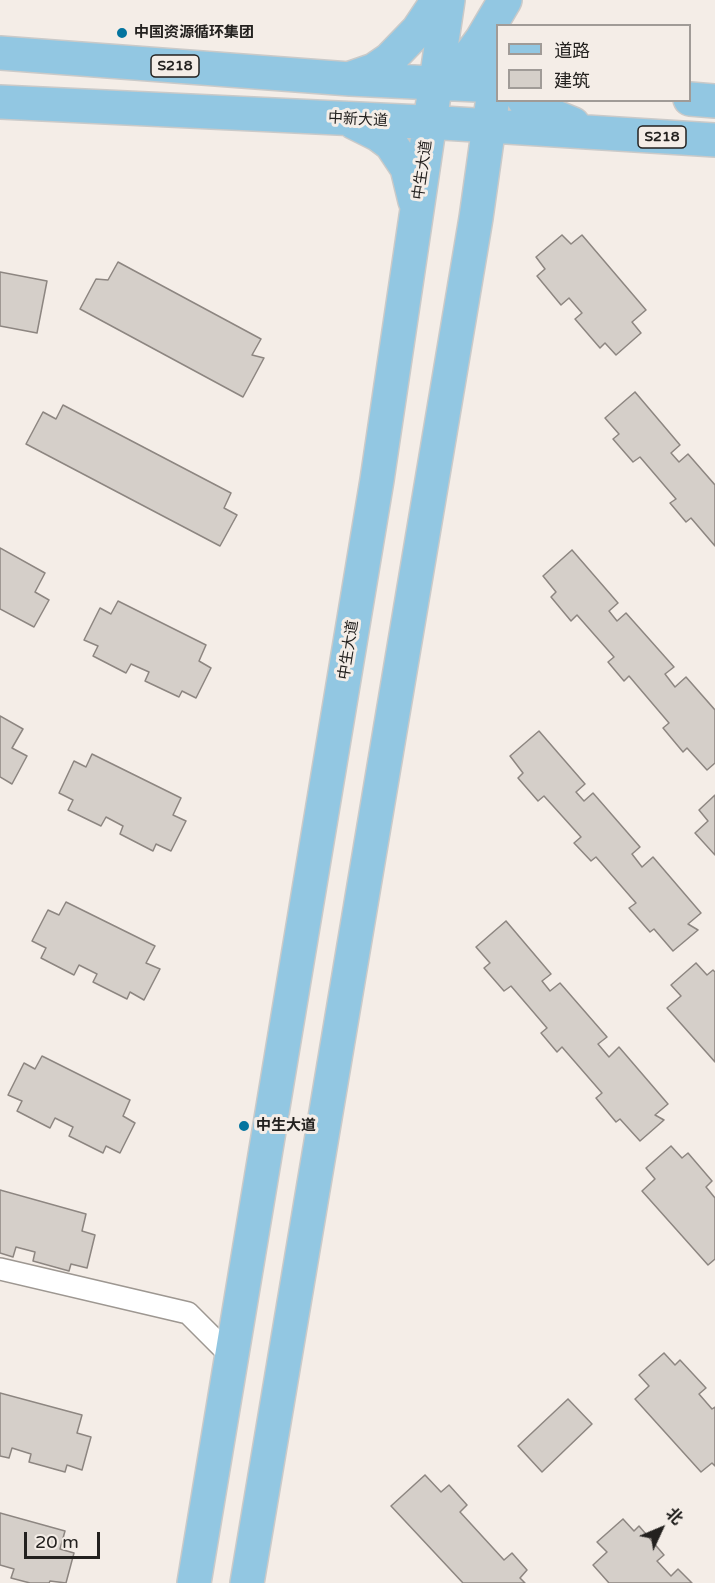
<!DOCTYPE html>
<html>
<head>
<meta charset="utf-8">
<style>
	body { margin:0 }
	#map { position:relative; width:715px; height:1583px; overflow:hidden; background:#f4ede7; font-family:"Varela Round","Noto Sans SC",sans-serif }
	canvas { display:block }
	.legend { position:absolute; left:496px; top:24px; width:195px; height:78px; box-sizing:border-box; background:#f4ede7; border:2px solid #a09b97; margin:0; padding:8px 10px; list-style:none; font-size:18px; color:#23211f }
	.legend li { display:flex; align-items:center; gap:12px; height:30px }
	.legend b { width:30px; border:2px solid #a09b97 }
	.north { position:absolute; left:631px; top:1499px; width:60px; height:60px; -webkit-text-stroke:4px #f4ede7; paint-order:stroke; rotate:46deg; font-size:16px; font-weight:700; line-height:24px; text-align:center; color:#23211f }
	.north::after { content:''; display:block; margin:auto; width:21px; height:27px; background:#23211f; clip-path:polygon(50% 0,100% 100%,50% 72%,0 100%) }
	.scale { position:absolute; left:24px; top:1532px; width:76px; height:27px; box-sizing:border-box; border:3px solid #23211f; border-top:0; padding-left:8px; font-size:18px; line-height:21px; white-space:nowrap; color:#23211f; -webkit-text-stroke:4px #f4ede7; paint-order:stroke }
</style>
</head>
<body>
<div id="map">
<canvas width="715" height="1583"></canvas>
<ul class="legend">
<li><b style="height:8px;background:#92c7e2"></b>道路</li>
<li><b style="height:16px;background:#d5cfc9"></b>建筑</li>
</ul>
<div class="north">北</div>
<div class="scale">20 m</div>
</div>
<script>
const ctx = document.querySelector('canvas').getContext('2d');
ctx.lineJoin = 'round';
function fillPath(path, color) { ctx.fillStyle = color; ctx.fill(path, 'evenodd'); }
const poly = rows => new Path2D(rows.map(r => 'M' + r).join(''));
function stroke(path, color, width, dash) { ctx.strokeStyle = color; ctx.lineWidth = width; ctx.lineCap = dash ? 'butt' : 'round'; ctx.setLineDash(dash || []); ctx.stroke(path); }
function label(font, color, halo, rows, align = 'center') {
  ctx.font = font + ' "Varela Round","Noto Sans SC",sans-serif'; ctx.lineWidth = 6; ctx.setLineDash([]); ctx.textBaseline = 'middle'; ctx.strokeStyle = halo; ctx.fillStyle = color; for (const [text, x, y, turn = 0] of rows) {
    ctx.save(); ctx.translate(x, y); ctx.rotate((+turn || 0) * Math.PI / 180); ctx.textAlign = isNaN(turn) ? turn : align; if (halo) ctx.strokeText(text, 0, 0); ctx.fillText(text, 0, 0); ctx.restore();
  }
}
const building = poly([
	[562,235,571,244,582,235,646,310,632,322,641,333,616,355,605,343,600,348,575,319,582,313,569,298,561,305,537,276,545,269,536,257,562,235],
	[118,262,261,339,252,355,264,358,243,397,80,309,96,279,108,280,118,262],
	[0,272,47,281,37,333,0,326,0,272],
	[635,392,680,445,671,453,679,462,688,454,715,485,715,546,691,518,686,522,670,503,676,499,640,457,633,462,613,439,619,434,605,418,635,392],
	[63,405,231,493,224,508,237,515,220,546,26,444,43,412,56,419,63,405],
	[0,548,45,573,35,592,49,600,34,627,0,609,0,548],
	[572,550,618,603,609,611,617,621,626,613,674,667,665,674,675,687,686,677,715,710,715,763,707,770,687,748,683,752,663,728,669,723,629,676,624,681,608,662,614,657,577,615,571,621,551,597,556,592,543,576,572,550],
	[118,601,206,645,199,661,211,668,196,698,182,691,179,697,145,681,149,672,131,664,126,673,93,656,98,646,84,640,100,608,111,614,118,601],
	[0,716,23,729,12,748,27,756,12,784,0,777,0,716],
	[539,731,585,784,576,792,584,801,593,793,640,847,632,854,642,867,653,857,701,913,688,924,698,930,673,951,654,929,650,932,629,908,636,903,596,857,591,861,574,843,581,837,544,796,538,801,518,778,523,773,510,756,539,731],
	[92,754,181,798,173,815,186,821,171,851,156,844,153,851,120,834,123,826,106,817,101,826,68,810,73,800,59,793,74,761,86,767,92,754],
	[715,795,715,855,695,833,708,821,699,810,715,795],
	[66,902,155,946,146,963,160,969,144,1000,130,992,127,999,93,982,97,974,79,965,74,975,41,958,46,948,32,941,48,910,59,915,66,902],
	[506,921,551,974,542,981,550,991,560,983,607,1037,598,1044,609,1057,619,1047,668,1104,655,1115,664,1120,640,1141,620,1119,616,1122,596,1098,602,1093,562,1047,557,1052,541,1033,547,1028,511,986,504,991,484,968,490,963,476,947,506,921],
	[696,963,707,975,713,970,715,972,715,1062,667,1008,681,996,671,985,696,963],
	[42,1056,130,1100,123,1116,135,1123,120,1153,106,1146,103,1153,69,1136,73,1127,55,1118,50,1128,17,1111,22,1101,8,1095,24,1063,35,1069,42,1056],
	[671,1146,682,1158,688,1153,712,1181,706,1187,715,1198,715,1259,708,1265,642,1191,655,1179,646,1168,671,1146],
	[0,1190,86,1214,82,1231,95,1235,87,1268,71,1264,69,1271,33,1261,35,1252,16,1247,13,1257,0,1253,0,1190],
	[664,1353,675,1365,680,1360,706,1388,699,1394,712,1409,715,1407,715,1466,712,1463,701,1472,635,1399,649,1386,639,1375,664,1353],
	[0,1393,82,1415,77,1433,91,1437,82,1470,67,1465,65,1472,29,1462,31,1454,12,1448,9,1458,0,1456,0,1393],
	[568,1399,592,1424,542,1472,518,1446,568,1399],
	[425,1475,441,1492,449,1485,467,1505,460,1512,504,1560,512,1553,527,1570,520,1578,525,1583,463,1583,391,1506,425,1475],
	[0,1513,65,1531,60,1549,74,1553,66,1583,50,1581,49,1583,30,1583,11,1578,14,1569,0,1565,0,1513],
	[623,1519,634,1531,639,1526,664,1555,657,1561,671,1576,678,1569,692,1583,609,1583,593,1565,607,1552,597,1542,623,1519]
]);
const street = poly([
	[0,1269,188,1313,232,1357]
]);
const primary = poly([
	[0,53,350,79,498,86],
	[351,78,374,70,390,59,418,30,438,0],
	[432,91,444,84,465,62,482,39,505,0],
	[690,99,715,101],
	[524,100,541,111,573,124],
	[0,102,443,123,715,140],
	[353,122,379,135,391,144,407,168,415,201],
	[194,1583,377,480,448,0],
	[247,1583,476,218,498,62]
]);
const markers = [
	[122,33,6,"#03749f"],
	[244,1126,6,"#03749f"]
];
const shields = [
	[175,66,48],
	[662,137,48]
];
const shieldNames = [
	["S218",175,66],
	["S218",662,137]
];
const poiNames = [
	["中国资源循环集团",134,33],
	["中生大道",256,1126]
];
const streetNames = [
	["中新大道",358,120,3],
	["中生大道",423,170,-82],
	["中生大道",349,650,-81]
];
fillPath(building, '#d5cfc9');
stroke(building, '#8d8681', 1.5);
stroke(street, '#9d9791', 24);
stroke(primary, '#cacac9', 36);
stroke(street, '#fff', 21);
stroke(primary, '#92c7e2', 33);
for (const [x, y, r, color] of markers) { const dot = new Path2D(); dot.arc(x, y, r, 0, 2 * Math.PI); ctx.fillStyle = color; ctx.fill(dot); stroke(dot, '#f4ede7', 2); }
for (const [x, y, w] of shields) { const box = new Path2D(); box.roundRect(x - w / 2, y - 11, w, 22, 4.5); ctx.fillStyle = '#f4ede7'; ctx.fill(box); stroke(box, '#23211f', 1.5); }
label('bold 14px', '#23211f', null, shieldNames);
label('bold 15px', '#23211f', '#f4ede7', poiNames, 'left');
label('15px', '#23211f', '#f4ede7', streetNames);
</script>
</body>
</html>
